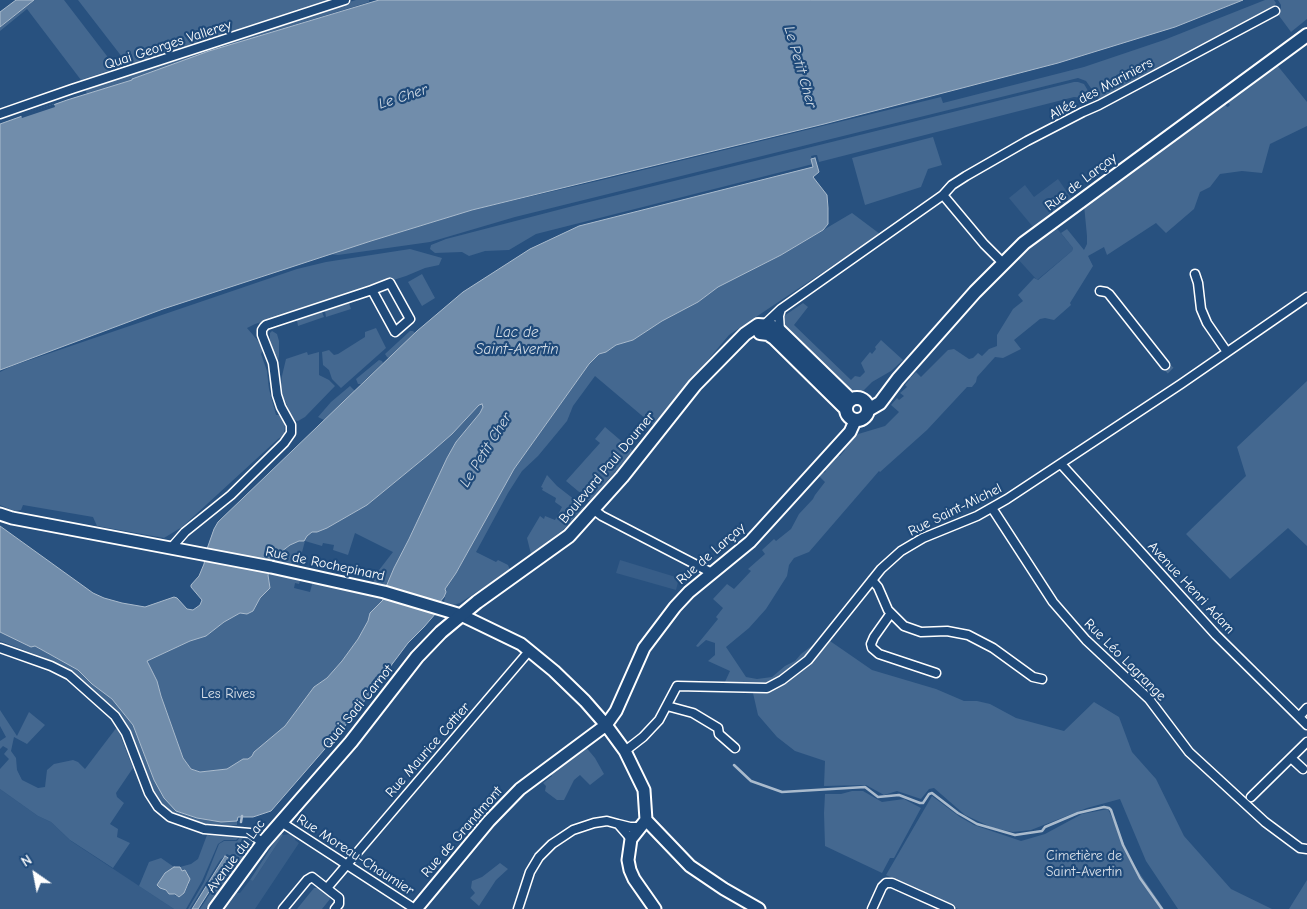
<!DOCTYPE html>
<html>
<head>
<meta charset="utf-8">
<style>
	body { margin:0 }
	#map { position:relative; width:1307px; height:909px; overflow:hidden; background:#28517f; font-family:"Comic Neue",sans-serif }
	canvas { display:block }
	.north { position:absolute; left:10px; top:849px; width:50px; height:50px; -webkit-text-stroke:4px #1f4a7a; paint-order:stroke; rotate:327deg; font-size:14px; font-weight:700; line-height:20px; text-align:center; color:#fff }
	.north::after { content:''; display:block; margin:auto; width:18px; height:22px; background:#fff; clip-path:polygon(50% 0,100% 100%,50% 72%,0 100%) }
</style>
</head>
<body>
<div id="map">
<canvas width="1307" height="909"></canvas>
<div class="north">N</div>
</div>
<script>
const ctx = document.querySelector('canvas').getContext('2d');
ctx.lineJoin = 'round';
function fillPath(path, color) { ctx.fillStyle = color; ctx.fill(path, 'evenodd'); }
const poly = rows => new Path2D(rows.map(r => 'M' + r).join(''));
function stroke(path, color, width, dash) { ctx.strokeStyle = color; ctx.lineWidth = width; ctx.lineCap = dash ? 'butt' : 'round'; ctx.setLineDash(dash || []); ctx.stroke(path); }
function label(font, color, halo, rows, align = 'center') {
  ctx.font = font + ' "Comic Neue",sans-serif'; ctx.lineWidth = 4.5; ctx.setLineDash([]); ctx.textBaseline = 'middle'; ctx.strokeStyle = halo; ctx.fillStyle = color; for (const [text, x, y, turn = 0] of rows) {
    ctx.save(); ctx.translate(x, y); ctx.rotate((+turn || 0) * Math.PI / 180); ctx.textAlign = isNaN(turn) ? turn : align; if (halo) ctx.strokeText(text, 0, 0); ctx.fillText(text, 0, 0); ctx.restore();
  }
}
const built = poly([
	[1058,179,1072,199,1033,227,1009,198,1025,185,1034,197],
	[1055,226,1073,248,1072,251,1037,280,1016,257],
	[620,560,679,578,676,590,616,573],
	[0,789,38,816,51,822,71,841,174,909,0,909],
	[291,834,296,837,295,840,299,843,255,909,225,909,236,893,240,893,250,880,253,881,283,835]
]);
const green = poly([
	[34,0,64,0,110,60,120,67,81,80,27,9,0,31,0,27],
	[78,0,331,0,129,66],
	[356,0,369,0,369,2,209,51,132,79,132,80,87,94,85,89,274,25],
	[1265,0,1274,0,1276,3,1272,9,1100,101,1086,81,1078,78,515,217,430,242,338,255,329,254,472,210,602,180,941,97,943,103,1084,67,1164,40],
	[1278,0,1307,0,1307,19,1291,32,1277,13,1281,8,1281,5],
	[1277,65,1307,102,1307,126,1270,144,1262,173,1242,171,1220,174,1210,187,1200,192,1194,209,1166,233,1156,223,1107,255,1104,247,1088,256,1093,266,1070,303,1071,305,1054,320,1045,318,1040,319,1014,340,1021,349,1003,358,995,357,977,377,976,382,972,387,967,387,927,430,880,472,879,471,809,552,794,558,789,565,787,576,766,609,749,628,726,647,746,677,757,679,772,677,785,666,795,661,801,654,821,639,817,647,793,669,775,681,763,686,724,684,730,671,708,661,715,655,715,643,706,640,698,647,696,646,718,619,716,617,723,608,713,599,727,584,734,589,751,571,748,569,765,554,762,550,774,539,776,541,791,529,799,514,813,499,815,495,825,482,818,475,822,471,824,473,826,471,824,469,833,459,834,460,836,459,835,457,837,455,840,456,845,450,843,447,846,447,846,445,855,435,885,426,899,412,891,405,897,398,899,400,904,396,900,393,907,387,905,385,910,379,907,376,908,375,911,377,916,372,921,377,948,350,954,349,969,359,973,358,978,353,982,356,989,349,997,346,997,335,1013,309,1023,301,1018,295,1034,278,1038,280,1072,251,1073,248,1061,233,1067,229,1084,250,1087,244,1087,236,1084,205,1224,103,1227,107,1228,107,1230,105,1227,101],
	[1074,82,1078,82,1084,84,1094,101,1084,98,1074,97,819,162,817,155,815,155,811,156,813,164,536,234,509,250,485,251,469,256,462,252,435,253,430,249,431,245,446,239,577,205],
	[933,137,942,165,928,169,921,187,865,205,852,158],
	[852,213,880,234,729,335,653,425,595,376,573,406,567,421,538,456,522,471,508,493,476,552,496,562,498,560,508,565,510,570,460,603,453,605,444,602,446,592,444,589,456,573,514,469,589,364,599,354,606,352,616,345,633,340,662,321,698,302,718,287,781,255],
	[410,249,442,258,439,265,425,268,406,276,255,324,247,328,259,342,263,350,261,354,267,371,269,389,276,415,280,415,285,423,284,435,278,439,182,527,164,538,97,526,93,517,23,505,21,510,14,511,0,505,0,372,12,366,297,269,326,262],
	[422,274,435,298,422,306,408,282],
	[349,303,351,309,326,317,325,311],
	[803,303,808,307,794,325,851,380,855,376,860,377,865,372,861,363,870,352,872,354,876,349,875,347,881,340,903,360,891,371,872,382,862,392,856,394,784,324,784,316],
	[322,312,324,317,298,326,297,320],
	[376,328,386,348,341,388,332,379,329,370,323,365,322,352,329,350,334,355,338,354,365,337,365,332],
	[272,331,277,334,279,341,279,355,278,362,270,344,270,333],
	[410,331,413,331,415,333,389,358,387,357,385,354],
	[307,352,308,355,319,352,319,375,329,380,335,386,305,417,298,421,294,420,290,413,283,396,281,385,282,376,286,359],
	[379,360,382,361,383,363,361,384,358,384,356,379],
	[1307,381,1307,546,1288,528,1230,579,1186,534,1246,476,1237,447],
	[350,386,355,391,324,420,318,417,331,402],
	[482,404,484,405,480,413,456,442,447,458,409,540,386,587,373,583,376,574,393,552,355,533,348,555,333,550,334,545,323,543,322,546,305,541,298,567,274,562,277,556,290,545,312,532,317,532,327,528,367,505,428,455,452,434,479,405],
	[605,427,633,451,590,501,566,481,600,443,595,439],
	[547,475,557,486,584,507,563,530,531,554,527,538,540,516,544,519,545,516,555,520,562,507,555,502,556,498,542,490,543,488,541,487],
	[268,572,296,577,296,580,300,581,299,584,295,583,294,588,310,592,313,581,383,597,383,600,370,613,368,621,358,639,342,661,327,678,314,687,285,726,248,759,243,759,227,769,200,772,191,769,183,758,161,696,157,681,147,661,190,641,206,636,224,622,240,613,253,611,260,598,270,588],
	[0,632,35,646,78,670,92,684,112,699,133,725,154,780,180,812,211,821,237,821,237,825,222,827,204,825,179,817,167,809,154,793,128,729,114,708,72,671,45,658,0,641],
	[830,641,872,670,936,689,964,701,977,701,990,704,1016,718,1064,731,1094,702,1119,717,1132,752,1156,779,1184,836,1231,889,1272,909,1178,909,1146,861,1120,799,1087,808,1031,830,1013,832,993,828,965,815,934,788,929,789,921,799,897,791,884,795,866,785,824,786,825,761,795,751,777,737,758,715,753,693,771,690,788,682,810,663],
	[0,710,17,736,29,712,45,725,27,744,14,737,11,751,16,758,17,770,22,780,38,788,45,787,47,770,54,764,73,760,78,762,85,769,117,727,133,768,116,793,117,797,124,803,110,824,118,829,117,837,130,843,113,868,70,840,51,822,38,816,0,789,0,769,9,759,4,754,8,749,3,746,0,749,0,741,6,737,0,726],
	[585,746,595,758,604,774,590,785,580,775,574,780,564,800,557,800,545,791,546,786,543,783,552,776,550,773],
	[852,791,863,791,882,802,904,799,921,808,894,858,890,858,882,873,825,846,824,813,825,794,841,794],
	[932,796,960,817,974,825,1021,841,1045,834,1082,814,1108,809,1134,865,1164,909,958,909,914,889,886,875],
	[281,832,283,835,253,881,250,880],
	[207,835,239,837,236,840,224,840,218,844,202,881,186,909,174,909,139,886,149,862,161,858,174,867,165,873,160,881,164,889,168,892,179,897,184,893,189,884,185,870,182,871,180,867,191,864,198,859],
	[240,837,245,838,248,841,250,846,248,852,206,909,200,909,228,866,231,856,227,854,220,860,190,909,188,909,204,882,219,844,224,841,237,841],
	[500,863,508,869,496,880,479,906,470,898,475,893,471,888,472,881,482,877],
	[1307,880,1307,909,1289,909],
	[314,888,321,888,327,894,330,899,322,909,297,909]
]);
const water = poly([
	[16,0,34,0,0,27,0,12,16,0],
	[379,0,1243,0,1175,27,1058,63,824,124,472,210,371,241,163,309,0,370,0,124,67,100,132,80,132,79,209,51,379,0],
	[815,158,819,172,813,177,827,195,828,208,828,224,823,230,781,255,718,287,698,302,662,321,633,340,616,345,606,352,599,354,589,364,514,469,456,573,445,589,446,592,444,597,439,603,436,613,424,627,408,643,350,720,271,811,253,817,238,817,237,821,221,822,197,818,176,811,164,798,154,780,133,725,112,699,92,684,78,670,35,646,31,647,0,632,0,526,93,593,104,598,122,603,145,607,174,597,177,598,187,609,193,610,200,605,202,600,191,587,191,585,199,576,204,564,207,549,214,529,218,522,417,331,463,292,530,249,579,226,813,167,811,159,815,158],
	[482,404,483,407,480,413,456,442,447,458,409,539,394,568,386,587,383,600,370,613,368,621,358,639,342,661,327,678,314,687,285,726,254,752,252,756,248,759,243,759,227,769,200,772,191,769,183,758,161,696,157,681,147,661,190,641,206,636,224,622,240,613,247,614,253,611,260,598,270,588,268,575,277,555,290,545,299,541,304,541,307,536,312,532,317,532,327,528,367,505,428,455,452,434,479,405,482,404],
	[225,856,230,859,198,909,192,909,225,856],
	[174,867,180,867,182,871,185,870,190,879,184,893,179,897,175,894,169,894,166,890,160,888,157,885,165,873,174,867]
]);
const pier = poly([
	[54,104,55,107,22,118,21,115]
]);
const stream = poly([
	[734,765,751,781,782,792,865,787,878,797,899,795,920,803,923,803,929,794,932,793,958,813,977,824,1015,835,1042,831,1045,827,1078,813,1104,807,1109,808,1111,810,1123,845,1140,878,1162,909],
	[241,822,242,816]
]);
const streetTunnel = poly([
	[1165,365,1173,373]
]);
const street = poly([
	[0,114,72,89,345,0],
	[943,195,984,244,1003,263],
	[1195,274,1198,283,1201,309,1207,323,1227,352],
	[390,283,410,319,395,332,372,290,390,283],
	[1100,291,1106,292,1109,294,1165,365],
	[781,309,943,195,952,185,966,176,1027,141,1083,112,1099,105,1275,11],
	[764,325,781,309,779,316,780,331],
	[1061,464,1216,635,1307,725],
	[992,508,1053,602,1086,640,1149,699,1189,752,1265,822,1300,848,1307,849],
	[594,510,602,516,712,573],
	[171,548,185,532,231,495,284,443,291,433,291,425,281,407,277,395,273,363,262,335,262,330,264,327,266,325,372,290],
	[872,580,878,587,888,610,904,626,921,632,947,631,968,635,993,648,1033,677,1042,679],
	[891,613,874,637,871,644,872,648,879,654,936,673],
	[0,648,51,666,69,675,115,716,126,733,149,793,158,807,170,817,204,829,250,833,263,843],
	[667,706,693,713,718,728,719,734,735,748],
	[1299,717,1307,708],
	[625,751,643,737,659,720,677,686,767,688,782,680,808,660,881,569,901,551,923,538,977,516,1007,499,1181,384,1307,297],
	[1291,758,1303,769],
	[1251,797,1307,742],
	[281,822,415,909],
	[631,839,618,824,630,827,640,827],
	[327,888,530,650],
	[283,909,307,880,312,877,339,898,339,904,335,909],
	[518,909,530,872,539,857,552,844,573,830,594,823,607,821,618,824],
	[872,909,882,887,886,883,892,883,950,909]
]);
const secondary = poly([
	[0,514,12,518,271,567,384,592,461,615,521,644,554,671,585,701,606,725,625,751,644,790,646,820,690,866,724,889,759,909],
	[646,820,631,839,628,860,630,870,634,879,655,909],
	[416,909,489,821,520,789,606,725,616,711,644,648,675,607,689,592,750,542,850,432,855,421]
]);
const primary = poly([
	[760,333,768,334,774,338,845,408],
	'846 409a11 11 0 1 1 22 0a11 11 0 1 1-22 0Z',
	[868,410,880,403,898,379,975,292,1024,243,1307,35],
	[215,909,263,843,351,742,417,657,441,632,477,602,569,536,622,477,695,385,745,334,758,325,771,326,780,331,851,400]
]);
const streetNames = [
	["Quai Georges Vallerey",168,45,-18],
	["Allée des Mariniers",1101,89,-28],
	["Rue de Larçay",1081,182,-37],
	["Boulevard Paul Doumer",607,468,-50],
	["Rue Saint-Michel",955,510,-26],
	["Rue de Larçay",711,554,-41],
	["Rue de Rochepinard",325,564,12],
	["Avenue Henri Adam",1191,588,47],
	["Rue Léo Lagrange",1125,660,45],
	["Quai Sadi Carnot",358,707,-51],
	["Rue Maurice Cottier",428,750,-49],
	["Rue de Grandmont",462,832,-49],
	["Rue Moreau-Chaumier",355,855,33],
	["Avenue du Lac",236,856,-53]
];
const parkNames = [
	["Les Rives",228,694],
	["Cimetière de",1084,856],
	["Saint-Avertin",1084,872]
];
const waterNames = [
	["Le Petit Cher",800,67,74],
	["Le Cher",403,97,-18],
	["Lac de",517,333],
	["Saint-Avertin",517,350],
	["Le Petit Cher",486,450,-58]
];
fillPath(built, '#375d88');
fillPath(green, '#446890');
fillPath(water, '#718dab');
stroke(water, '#aabbcd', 1);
fillPath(pier, '#28517f');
stroke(stream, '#aabbcd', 2.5);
stroke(streetTunnel, '#486b92', 8, [8, 4]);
stroke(street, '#fff', 11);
stroke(secondary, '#fff', 15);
stroke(primary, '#fff', 16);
stroke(street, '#1f4a7a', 8);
stroke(secondary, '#1f4a7a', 11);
stroke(primary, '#1f4a7a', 12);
label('14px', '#fff', '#1f4a7a', streetNames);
label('14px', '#dae1e9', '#1f4a7a', parkNames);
label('italic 15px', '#d4dde6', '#1f4a7a', waterNames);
</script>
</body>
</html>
